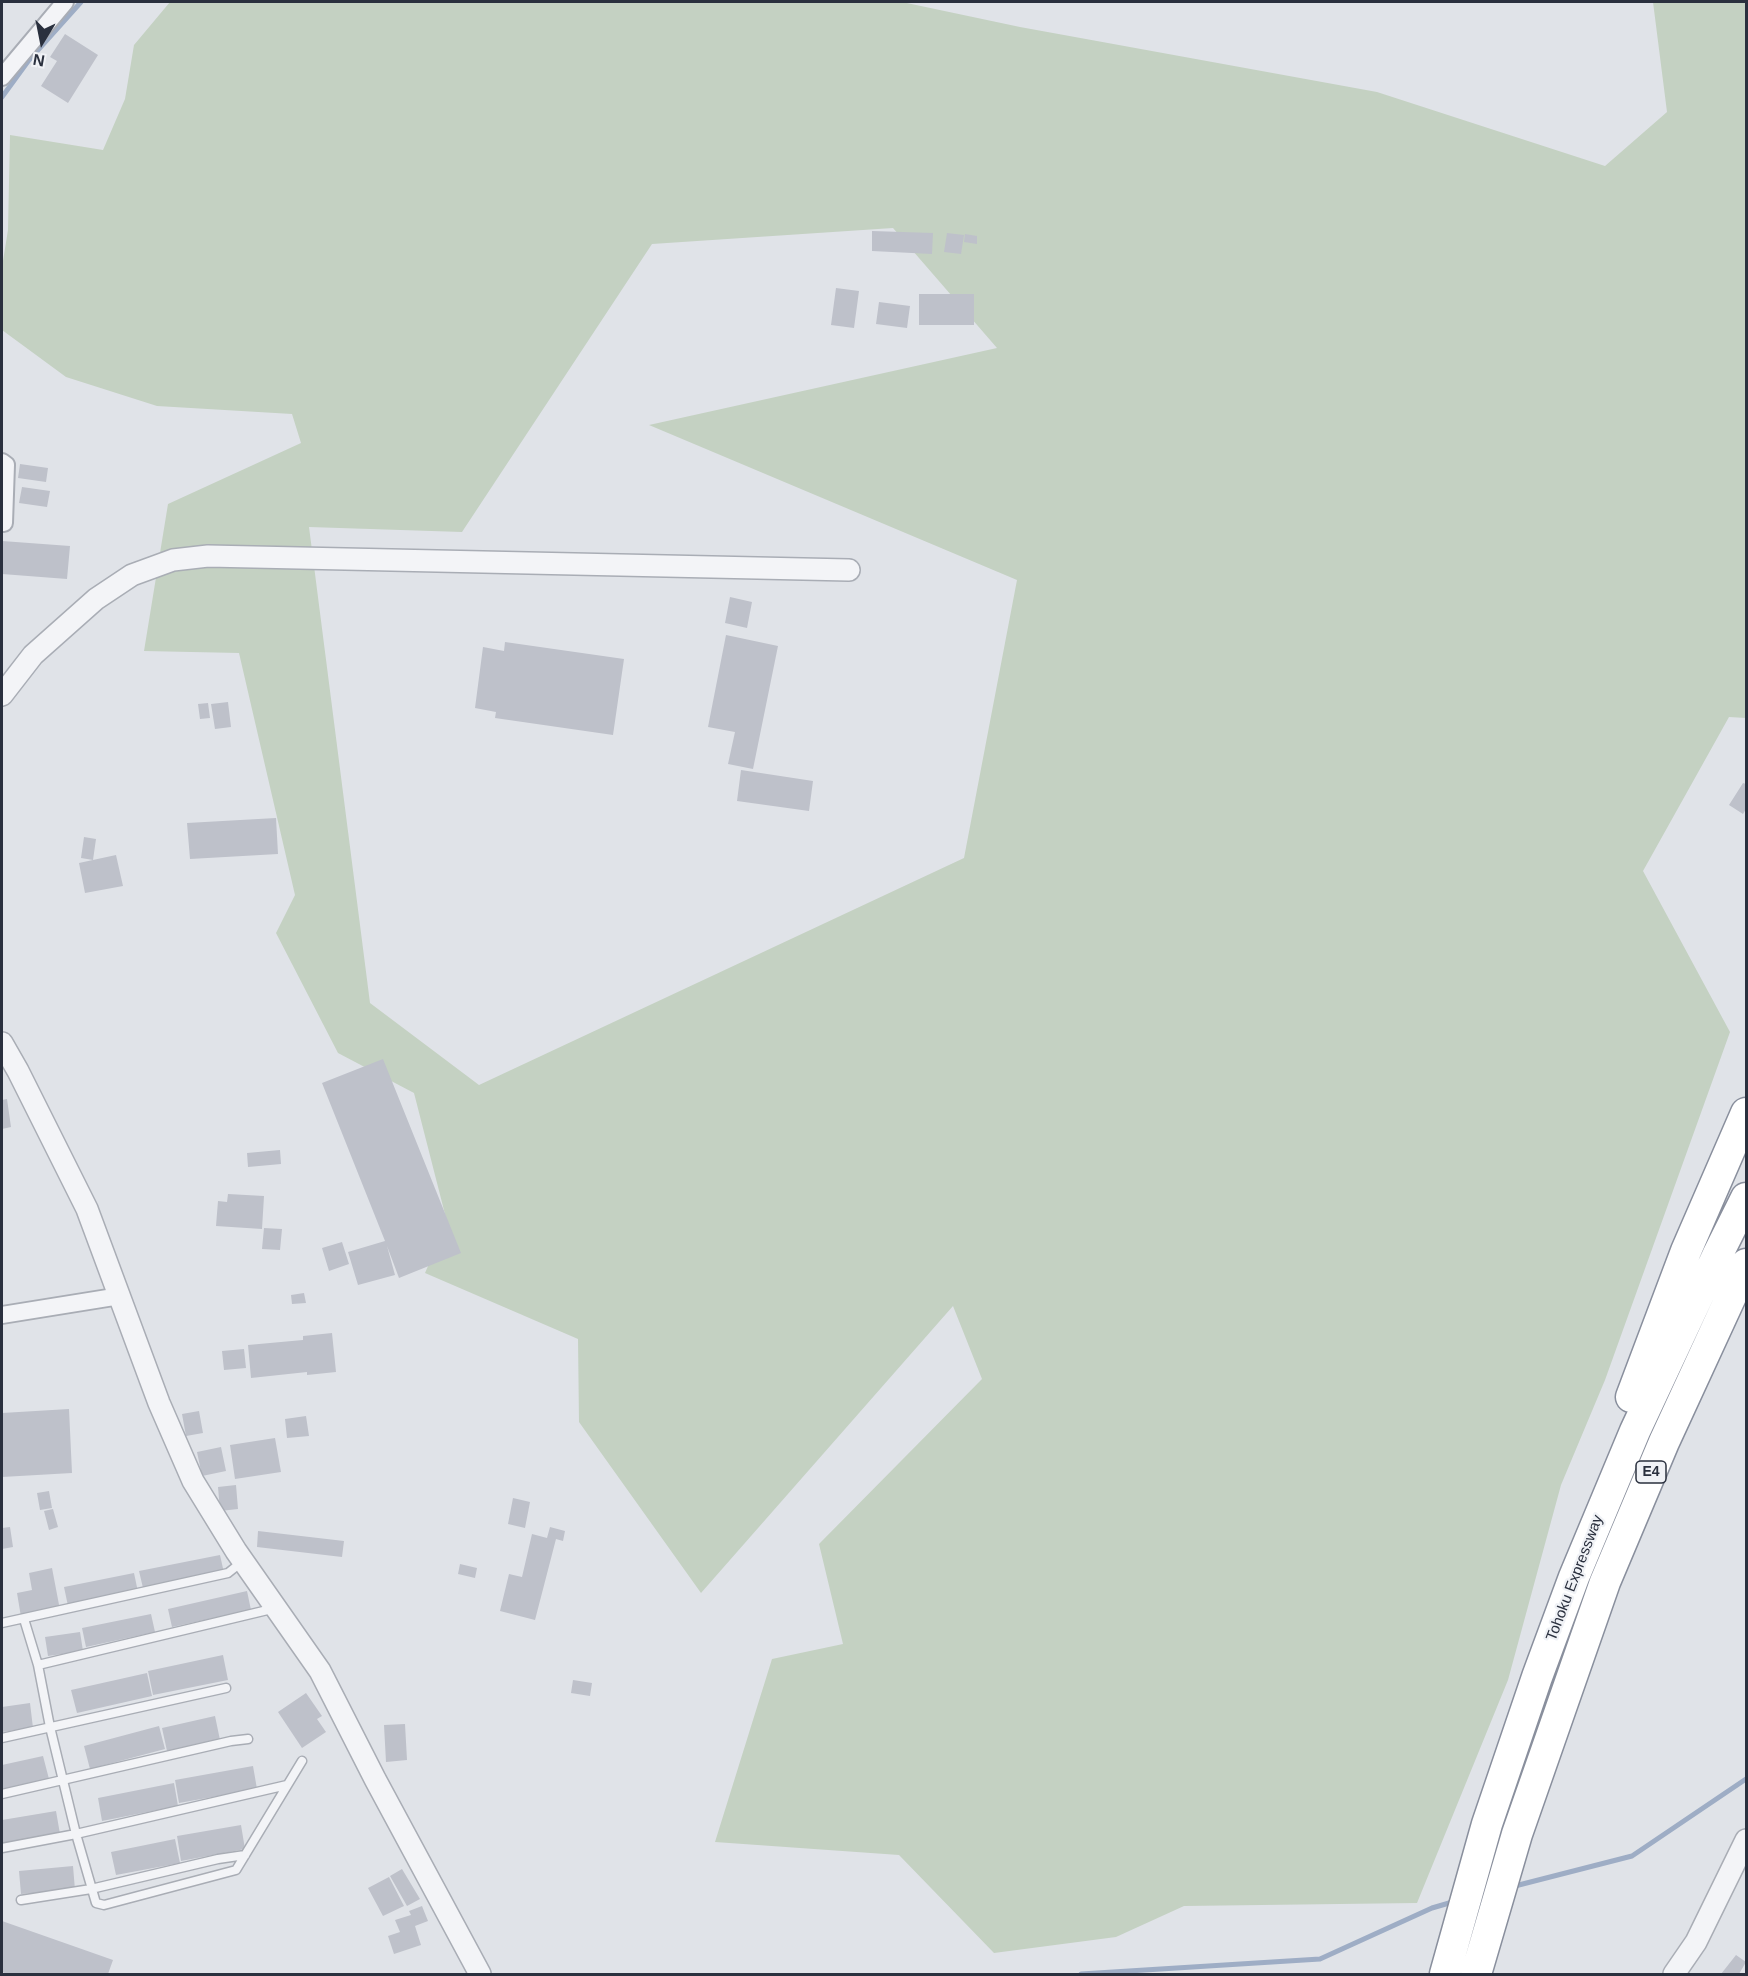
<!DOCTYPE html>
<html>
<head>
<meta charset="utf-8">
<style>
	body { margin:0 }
	#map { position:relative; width:1748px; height:1976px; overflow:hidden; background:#e0e3e8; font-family:Helvetica,sans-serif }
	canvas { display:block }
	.frame { position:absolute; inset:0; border:3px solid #2a303e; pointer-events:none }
	.north { position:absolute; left:12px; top:12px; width:60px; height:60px; -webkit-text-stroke:4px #f0f2f6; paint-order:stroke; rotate:190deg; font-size:16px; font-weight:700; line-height:24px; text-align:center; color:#2a303e }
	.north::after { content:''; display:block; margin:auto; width:21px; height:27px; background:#2a303e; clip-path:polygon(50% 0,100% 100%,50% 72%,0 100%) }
</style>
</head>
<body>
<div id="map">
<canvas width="1748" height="1976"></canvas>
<div class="frame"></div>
<div class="north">N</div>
</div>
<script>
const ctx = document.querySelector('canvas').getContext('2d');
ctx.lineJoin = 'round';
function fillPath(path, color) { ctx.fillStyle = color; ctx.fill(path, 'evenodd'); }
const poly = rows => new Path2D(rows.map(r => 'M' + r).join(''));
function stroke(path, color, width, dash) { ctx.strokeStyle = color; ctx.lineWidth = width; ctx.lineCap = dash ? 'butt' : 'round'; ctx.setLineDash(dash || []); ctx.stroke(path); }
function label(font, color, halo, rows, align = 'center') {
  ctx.font = font + ' Helvetica,sans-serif'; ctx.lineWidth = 4.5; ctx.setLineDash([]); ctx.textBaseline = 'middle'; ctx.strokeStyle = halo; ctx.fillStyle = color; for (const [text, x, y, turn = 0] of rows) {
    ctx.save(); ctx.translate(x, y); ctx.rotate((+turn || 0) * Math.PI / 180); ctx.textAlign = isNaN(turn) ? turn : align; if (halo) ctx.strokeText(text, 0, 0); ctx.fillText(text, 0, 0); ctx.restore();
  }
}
const green = poly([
	[170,2,902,2,1020,27,1377,92,1605,166,1667,112,1653,2,1746,2,1746,718,1729,717,1643,871,1730,1032,1605,1380,1561,1485,1508,1680,1417,1903,1184,1906,1116,1937,994,1953,899,1855,715,1842,772,1659,843,1644,819,1544,982,1379,953,1306,701,1593,579,1422,578,1339,425,1273,447,1222,414,1093,338,1053,276,933,295,895,239,653,144,651,168,504,301,443,292,414,157,406,66,377,2,330,2,267,8,230,10,135,103,150,125,99,134,45],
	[893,228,997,348,649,425,1017,580,964,858,479,1085,370,1003,309,527,462,532,652,244]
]);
const stream = poly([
	[2,97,29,60,81,2],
	[1511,1887,1632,1856,1746,1779],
	[1081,1974,1320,1959,1432,1908,1456,1901]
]);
const building = poly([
	[65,34,98,55,68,103,41,86,57,61,50,57],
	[872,231,933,233,932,254,872,251],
	[947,233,964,235,961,254,944,252],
	[965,234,977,236,977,244,964,242],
	[836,288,859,291,854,328,831,325],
	[919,294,974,294,974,325,919,325],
	[879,302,910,306,907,328,876,324],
	[20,464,48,468,46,482,18,478],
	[22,487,50,491,47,507,19,503],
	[2,541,70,546,67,579,2,574],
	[730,597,752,602,747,628,725,623],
	[726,635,778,646,753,769,728,764,735,732,708,727],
	[505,642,624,659,613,735,495,718,496,712,475,708,483,647,504,651],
	[228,702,231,727,215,729,211,704],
	[208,703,210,718,200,719,198,704],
	[741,770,813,781,809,811,737,801],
	[1743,783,1746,784,1746,809,1743,814,1729,805],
	[276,818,278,854,190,859,187,823],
	[84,837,96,839,93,860,81,858],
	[116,855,123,886,85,893,79,863],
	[383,1059,461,1253,399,1278,387,1246,395,1275,358,1285,348,1252,385,1241,322,1083],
	[7,1099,11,1127,2,1129,2,1100],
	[280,1150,281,1164,248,1167,247,1153],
	[228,1194,264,1196,262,1229,216,1226,218,1201,227,1202],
	[264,1228,282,1229,280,1250,262,1249],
	[342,1242,349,1264,329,1271,322,1248],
	[304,1293,306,1303,292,1304,291,1295],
	[332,1333,336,1372,307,1375,307,1372,251,1378,248,1345,303,1340,303,1336],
	[244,1349,246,1368,224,1370,222,1351],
	[69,1409,72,1473,2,1477,2,1413],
	[199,1411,203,1433,186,1436,182,1414],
	[306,1416,309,1436,287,1438,285,1419],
	[275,1438,281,1472,235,1479,230,1445],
	[221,1447,226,1471,202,1476,197,1452],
	[236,1485,238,1509,220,1511,218,1487],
	[49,1491,52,1508,40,1510,37,1493],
	[513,1498,530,1502,525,1528,508,1524],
	[53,1509,58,1527,49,1530,44,1511],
	[10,1527,13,1547,2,1549,2,1528],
	[550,1527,565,1531,563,1541,556,1539,535,1620,500,1611,509,1574,522,1577,532,1534,547,1538],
	[258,1531,344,1541,342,1557,257,1547],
	[220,1555,224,1573,143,1588,139,1571],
	[460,1564,477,1568,475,1578,458,1574],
	[52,1568,60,1610,21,1617,17,1593,32,1590,29,1573],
	[134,1573,138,1592,68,1606,64,1587],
	[247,1591,251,1610,172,1627,168,1609],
	[151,1614,155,1632,86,1647,82,1628],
	[80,1632,83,1651,48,1656,45,1637],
	[223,1655,228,1680,153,1695,148,1671],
	[147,1673,152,1696,77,1713,71,1690],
	[573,1680,592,1683,590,1696,571,1693],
	[306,1693,322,1716,317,1719,326,1732,302,1748,278,1712],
	[30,1703,33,1728,2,1732,2,1707],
	[215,1716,220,1740,167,1751,162,1728],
	[405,1724,407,1760,386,1762,384,1725],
	[159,1726,165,1749,90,1769,84,1746],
	[43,1756,49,1779,2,1790,2,1765],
	[253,1766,257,1789,179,1803,175,1780],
	[174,1783,178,1806,102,1821,98,1798],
	[56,1811,60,1834,2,1844,2,1820],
	[241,1825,245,1849,181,1861,177,1836],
	[175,1839,180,1863,116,1875,111,1852],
	[73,1866,75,1890,21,1894,19,1871],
	[402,1869,420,1899,407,1906,390,1876],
	[389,1877,404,1906,383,1916,368,1888],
	[422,1906,428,1921,415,1926,421,1945,394,1954,388,1936,400,1932,395,1920,411,1915,409,1911],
	[2,1921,113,1960,108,1974,7,1974,2,1972],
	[1736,1955,1746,1962,1739,1974,1721,1974]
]);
const service = poly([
	[24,1619,38,1665,50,1727,76,1834,96,1903,104,1905,236,1870,302,1761],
	[2,1623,228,1573,238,1565],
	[38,1665,276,1608],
	[2,1738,226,1688],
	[2,1794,231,1741,248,1739],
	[2,1848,76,1834,287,1785],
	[21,1900,91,1889,218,1859,245,1855]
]);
const minor = poly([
	[2,77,65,2],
	[2,462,6,465,4,523],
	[2,1315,120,1296]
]);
const tertiary = poly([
	[2,695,33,655,96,599,132,575,173,560,208,556,849,570],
	[2,1043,18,1071,87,1209,159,1403,193,1481,236,1551,320,1671,375,1779,480,1974],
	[1674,1974,1696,1942,1746,1840]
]);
const motorway = poly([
	[1631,1397,1686,1251,1746,1113],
	[1445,1974,1487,1824,1537,1677,1574,1577,1635,1431,1717,1256,1746,1198],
	[1476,1974,1517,1834,1605,1582,1664,1442,1746,1264]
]);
const shields = [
	[1651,1472,30]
];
const shieldNames = [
	["E4",1651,1472]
];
const streetNames = [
	["Tohoku Expressway",1575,1578,-69]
];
fillPath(green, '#c4d1c2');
stroke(stream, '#9eadc5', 5);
fillPath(building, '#bec1ca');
stroke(service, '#a9adb5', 11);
stroke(minor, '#a9adb5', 20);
stroke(tertiary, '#a9adb5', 24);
stroke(motorway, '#898f9d', 33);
stroke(service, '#f3f4f7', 8);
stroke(minor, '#f3f4f7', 16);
stroke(tertiary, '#f3f4f7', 21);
stroke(motorway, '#fff', 30);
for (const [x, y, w] of shields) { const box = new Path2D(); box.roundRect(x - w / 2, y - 11, w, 22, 4.5); ctx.fillStyle = '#f0f2f6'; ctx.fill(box); stroke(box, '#2a303e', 1.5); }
label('bold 14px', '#2a303e', null, shieldNames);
label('15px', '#2a303e', '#f0f2f6', streetNames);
</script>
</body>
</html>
